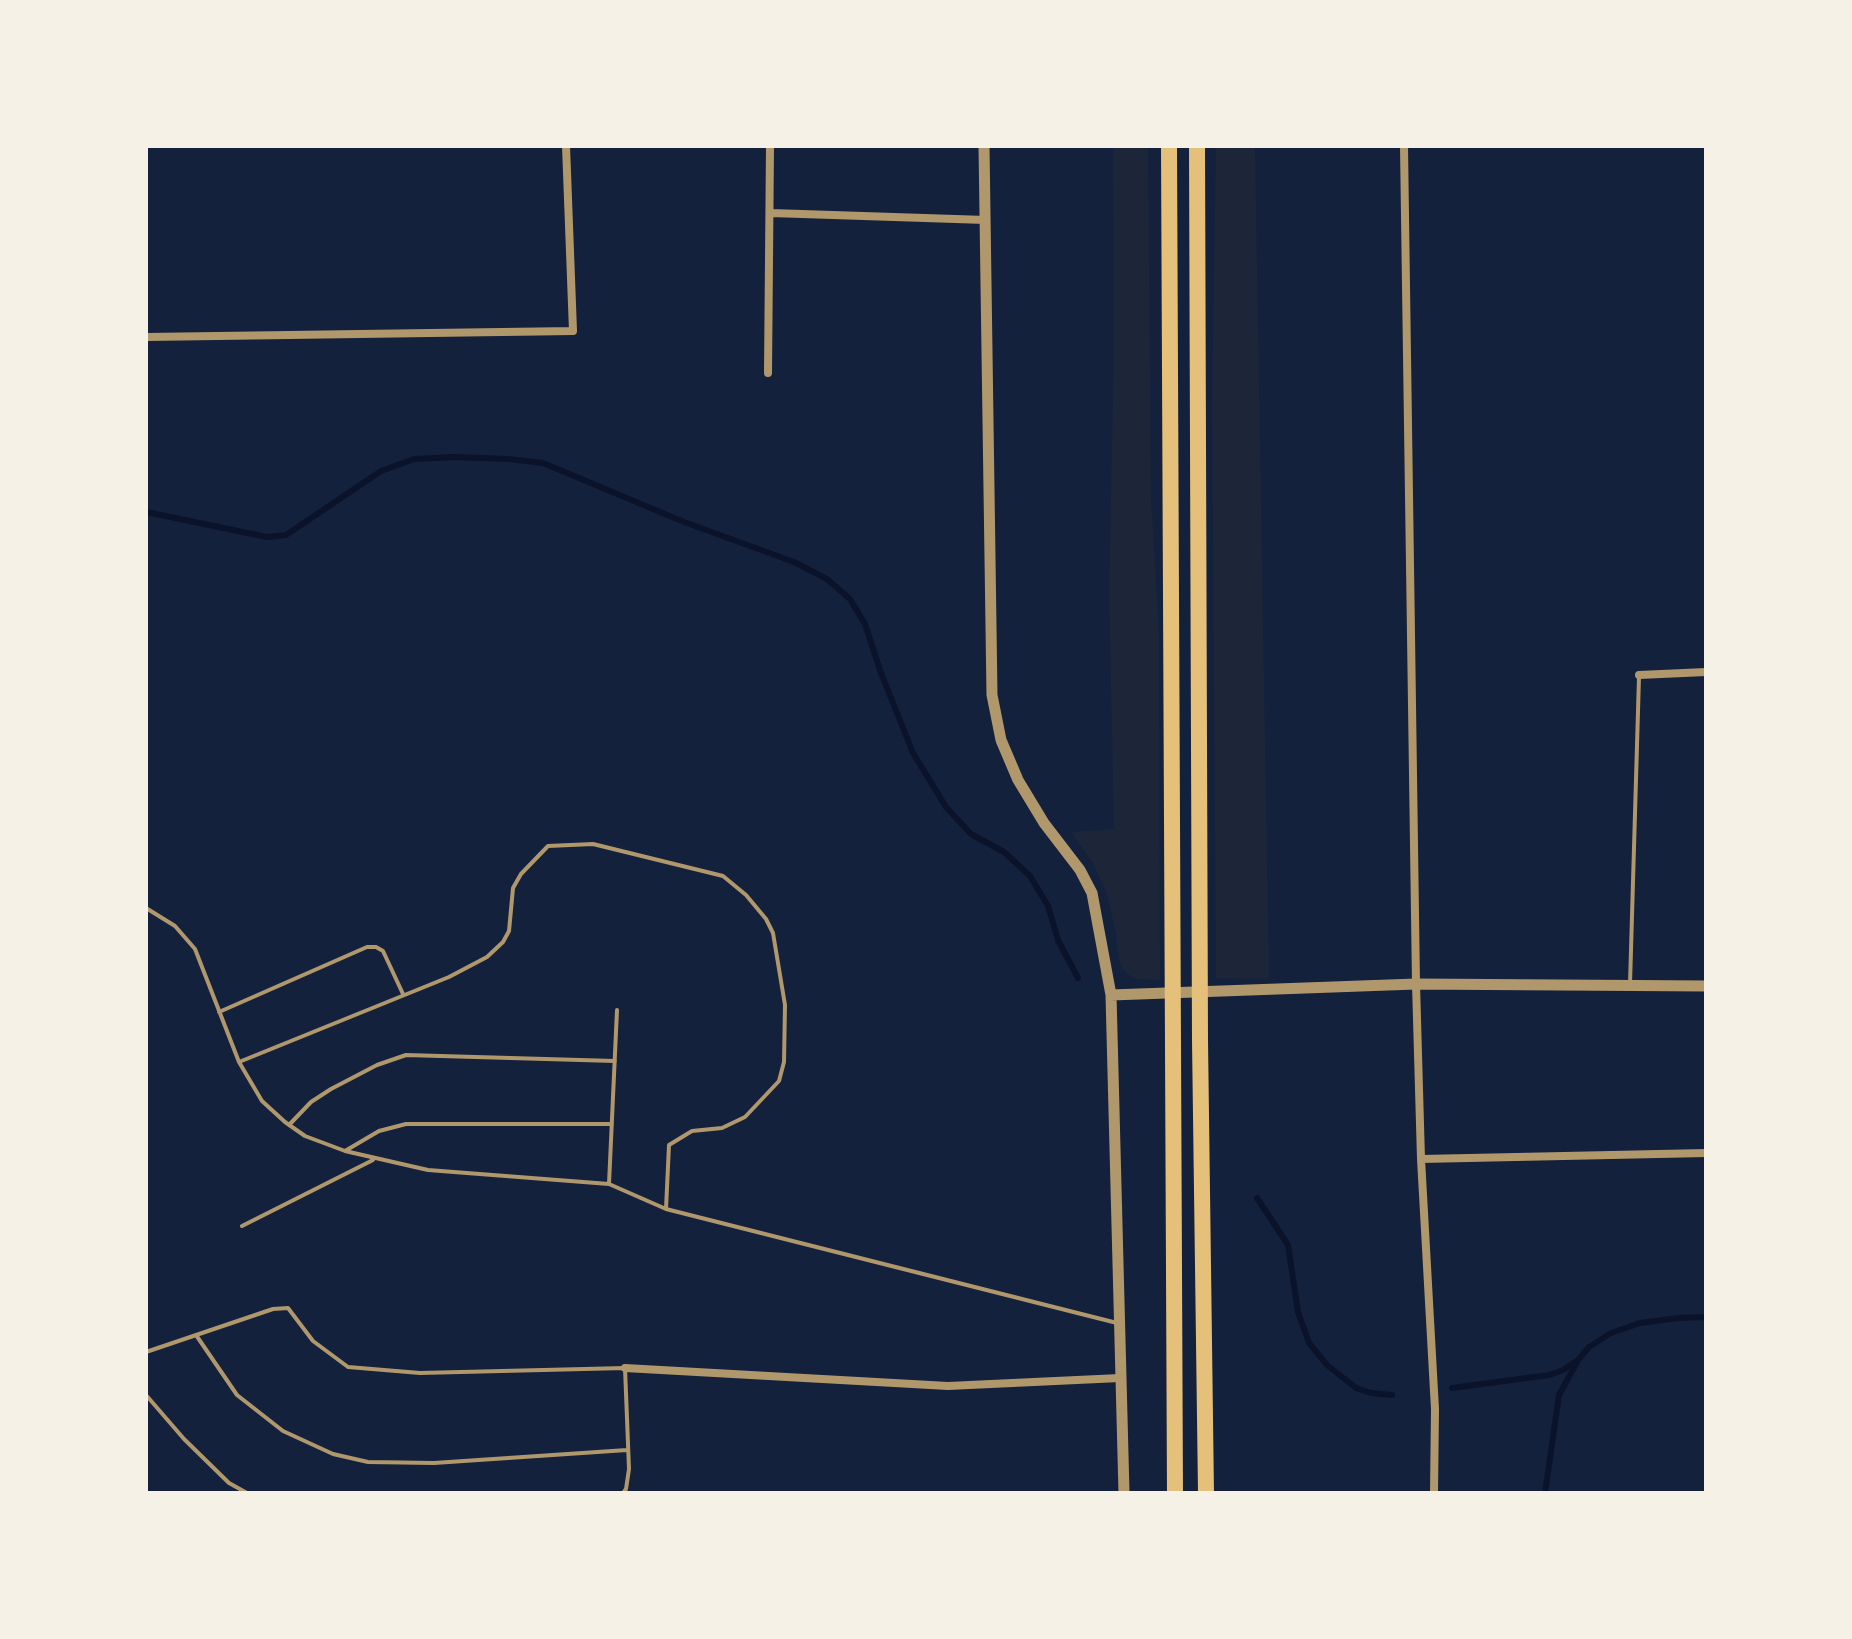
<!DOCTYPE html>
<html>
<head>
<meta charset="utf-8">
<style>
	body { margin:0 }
	#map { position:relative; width:1852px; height:1639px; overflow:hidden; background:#14213d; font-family:Quicksand,sans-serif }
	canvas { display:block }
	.frame { position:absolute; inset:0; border:148px solid #f6f1e7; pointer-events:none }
</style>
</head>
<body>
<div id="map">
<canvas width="1852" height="1639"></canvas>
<div class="frame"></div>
</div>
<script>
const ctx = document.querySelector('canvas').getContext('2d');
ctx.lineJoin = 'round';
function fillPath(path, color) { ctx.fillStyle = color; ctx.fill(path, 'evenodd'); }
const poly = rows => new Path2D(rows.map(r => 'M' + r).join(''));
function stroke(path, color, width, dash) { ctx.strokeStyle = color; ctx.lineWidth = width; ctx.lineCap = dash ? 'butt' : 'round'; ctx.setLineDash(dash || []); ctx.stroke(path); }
const green = poly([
	[1113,146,1148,146,1151,497,1159,635,1160,980,1137,979,1127,974,1119,961,1116,934,1107,894,1093,863,1071,832,1114,829,1109,592,1114,346],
	[1216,146,1255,146,1269,979,1216,978,1212,401]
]);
const stream = poly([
	[146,512,267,537,286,535,381,471,414,459,453,457,509,459,543,463,684,522,794,562,827,579,850,599,865,624,881,673,913,753,946,807,971,834,1004,852,1030,876,1048,906,1058,940,1078,978],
	[1257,1198,1288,1245,1298,1312,1309,1343,1327,1365,1356,1388,1371,1393,1392,1395],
	[1452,1388,1549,1375,1563,1370,1578,1360,1589,1347,1611,1333,1640,1323,1678,1318,1706,1317],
	[1545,1493,1559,1395,1577,1362]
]);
const service = poly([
	[146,908,175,926,195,949,239,1062,449,977,487,957,503,942,509,931,513,888,521,874,548,846,593,844,723,876,746,895,766,919,773,933,785,1005,784,1062,779,1081,745,1117,722,1128,692,1131,669,1145,666,1209],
	[1630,984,1639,677],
	[219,1012,367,947,376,947,383,951,403,994],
	[239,1062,262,1101,285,1122,305,1136,345,1151,428,1170,609,1184,666,1209,1117,1323],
	[289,1125,311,1102,331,1089,377,1065,406,1055,615,1061],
	[345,1151,379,1131,406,1124,612,1124],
	[609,1184,617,1010],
	[242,1226,373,1160],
	[196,1335,237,1395,283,1431,333,1454,368,1462,434,1463,627,1450],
	[146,1352,273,1309,288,1308,313,1341,348,1367,420,1373,625,1368,629,1469,626,1489,623,1493],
	[146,1395,184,1439,229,1483,247,1493]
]);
const minor = poly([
	[1404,146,1416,984,1421,1159,1435,1409,1434,1493],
	[771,213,986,220],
	[146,337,573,331,566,146],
	[768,373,770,146],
	[1639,675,1706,672],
	[1421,1159,1706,1153],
	[625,1368,948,1386,1120,1378]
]);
const tertiary = poly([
	[984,146,992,695,1001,740,1018,780,1044,823,1080,870,1092,893,1111,995,1124,1493],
	[1111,995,1416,984,1706,986]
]);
const motorway = poly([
	[1169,146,1175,1493],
	[1197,146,1200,1040,1206,1493]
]);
fillPath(green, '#1d2539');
stroke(stream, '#0b132b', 6);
stroke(service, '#b1986c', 4);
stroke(minor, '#b1986c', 8);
stroke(tertiary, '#b1986c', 11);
stroke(motorway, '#e5c07b', 16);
</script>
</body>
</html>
